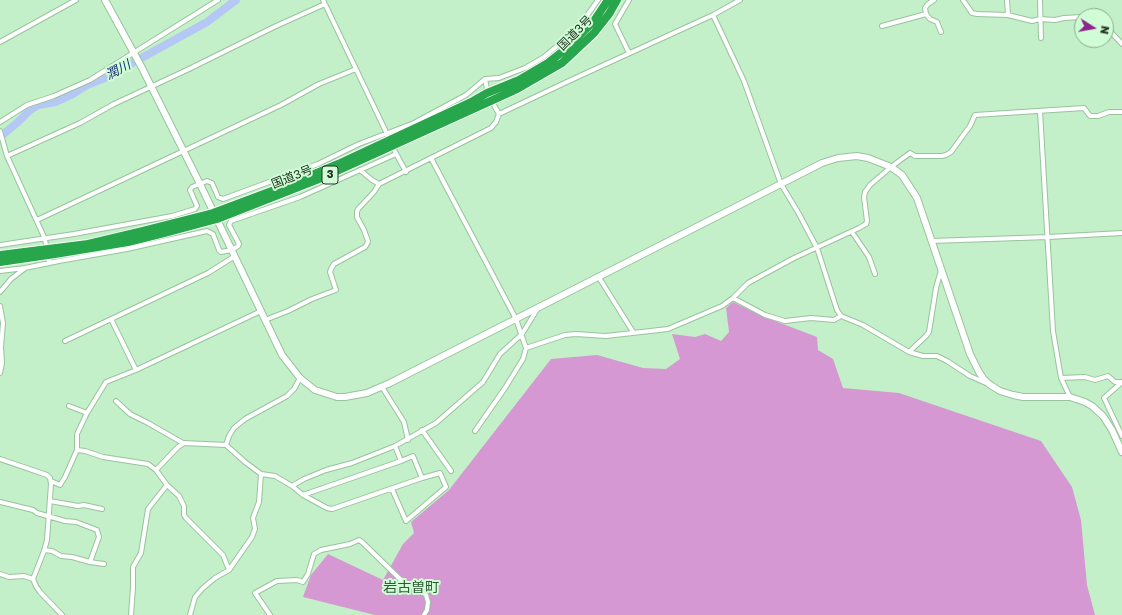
<!DOCTYPE html>
<html>
<head>
<meta charset="utf-8">
<style>
	body { margin:0 }
	#map { position:relative; width:1122px; height:615px; overflow:hidden; background:#c3f0c8; font-family:"Golos Text",sans-serif }
	canvas { display:block }
	.north { position:absolute; left:1074px; top:8px; width:40px; height:40px; box-sizing:border-box; background:#d0fdd5; border:1px solid #8bad8f; border-radius:50%; rotate:101deg; font-size:11px; font-weight:700; line-height:16px; text-align:center; color:#233425 }
	.north::after { content:''; display:block; margin:auto; width:14px; height:18px; background:#8c268c; clip-path:polygon(50% 0,100% 100%,50% 72%,0 100%) }
</style>
</head>
<body>
<div id="map">
<canvas width="1122" height="615"></canvas>
<div class="north">N</div>
</div>
<script>
const ctx = document.querySelector('canvas').getContext('2d');
ctx.lineJoin = 'round';
function fillPath(path, color) { ctx.fillStyle = color; ctx.fill(path, 'evenodd'); }
const poly = rows => new Path2D(rows.map(r => 'M' + r).join(''));
function stroke(path, color, width, dash) { ctx.strokeStyle = color; ctx.lineWidth = width; ctx.lineCap = dash ? 'butt' : 'round'; ctx.setLineDash(dash || []); ctx.stroke(path); }
function label(font, color, halo, rows, align = 'center') {
  ctx.font = font + ' "Golos Text","Noto Sans JP",sans-serif'; ctx.lineWidth = 4; ctx.setLineDash([]); ctx.textBaseline = 'middle'; ctx.strokeStyle = halo; ctx.fillStyle = color; for (const [text, x, y, turn = 0] of rows) {
    ctx.save(); ctx.translate(x, y); ctx.rotate((+turn || 0) * Math.PI / 180); ctx.textAlign = isNaN(turn) ? turn : align; if (halo) ctx.strokeText(text, 0, 0); ctx.fillText(text, 0, 0); ctx.restore();
  }
}
const green = poly([
	[733,302,762,316,817,337,818,350,833,359,843,388,899,393,1041,441,1072,487,1081,520,1087,585,1095,615,375,615,303,597,311,575,328,554,383,580,403,544,414,533,411,522,449,490,551,359,597,355,643,368,666,369,680,359,672,334,695,337,705,334,721,341,729,332,726,308]
]);
const river = poly([
	[0,137,18,122,30,110,38,105,56,102,71,95,87,85,105,78,207,22,236,0]
]);
const street = poly([
	[323,0,388,136],
	[934,0,928,4,925,8,926,14,930,19,937,22,941,32],
	[963,0,972,13,977,14,1008,15,1032,21,1040,19,1055,20,1064,18,1082,17],
	[1007,0,1008,15],
	[1040,0,1041,38],
	[713,15,744,81,781,184,799,214,817,248,837,310,841,316,863,325,909,352,923,356,937,356,947,361,970,376,986,383],
	[1088,16,1092,15,1096,16],
	[882,26,926,14],
	[1106,27,1122,44],
	[0,42,76,0],
	[629,53,615,24,629,0],
	[485,79,488,94],
	[491,100,499,114],
	[1040,111,1053,331,1061,378,1070,397],
	[0,122,27,105,54,96,90,80,218,0],
	[0,131,7,156,45,239,49,263],
	[392,146,406,172],
	[7,156,80,123,114,104,189,69,274,27,325,4],
	[431,158,516,319,526,348,565,335,576,334,606,336,668,329,722,306,733,298,748,283,794,258,859,228,866,224,867,221,864,197,865,192,870,185,891,167,910,153,915,156,942,156,946,155,951,152,970,126,975,115,1084,108,1090,116,1098,116,1109,112,1122,112],
	[360,170,372,180,379,184],
	[37,220,281,105,319,84,356,69],
	[852,232,869,257,875,274],
	[931,241,1048,237,1122,233],
	[0,245,74,234,172,216,195,209,197,206,190,190,192,187,207,181,212,183,218,197,223,199,318,164,359,144,414,123,466,95,485,79,499,78,525,68,544,57,563,41,586,17,598,0],
	[0,271,25,268,59,261,127,249,207,231,213,234,219,250,221,252,232,250,238,246,239,244,229,225,231,221,300,197,396,154],
	[598,276,633,332],
	[0,292,11,279,24,269],
	[733,298,765,315,785,321,811,318,834,320,841,316],
	[0,306,3,323,1,347,2,363,0,373],
	[111,319,136,370],
	[265,320,288,311,312,299,336,290,330,272,331,269,334,264,365,247,367,244,368,241,364,230,357,217,357,212,358,209,374,192,379,184,491,128,496,122,499,114,571,80,713,15,740,0],
	[65,341,208,273,235,256],
	[909,352,926,336,929,332,936,288,941,270],
	[1061,378,1085,377,1095,380,1108,376,1115,382,1122,382],
	[1122,382,1104,398,1122,436],
	[382,387,404,422,408,440],
	[116,401,130,414,148,423,183,443],
	[69,406,87,413],
	[422,430,451,471],
	[475,431,505,388,523,359,526,348],
	[226,445,229,436,234,428,245,419,287,396,294,389,300,378],
	[77,451,77,434,87,413,106,382,136,370,261,311],
	[0,459,47,475,50,478,51,484,47,540,44,551,33,579,36,586,40,592,62,615],
	[156,470,178,447,184,443,226,445,245,462,261,474,275,476,292,486,304,479,326,470,352,463,395,446,436,423,483,382,500,354,522,334,538,308],
	[51,481,60,485,65,477,77,450,85,451,103,457,148,464,156,470,167,485,179,496,184,506,184,515,186,518,223,555,229,570],
	[292,486,303,495,327,508,332,509,422,478,413,456,401,461,395,446],
	[392,489,406,521,446,487,440,473,422,478],
	[303,495,401,461],
	[50,501,78,506,84,505,102,509],
	[0,502,33,510,37,513,65,521,76,522,97,530,99,537,90,562,72,557,61,556,52,551,44,550],
	[90,562,104,564],
	[0,574,9,577,24,576,33,579],
	[131,615,133,587,133,567,141,553,148,509,167,485],
	[190,615,195,597,203,588,215,578,229,570,252,537,255,529,253,518,259,502,261,474],
	[270,615,255,593,277,581,297,580,303,582,308,574,314,554,321,550,350,544,359,540,362,542,400,579,412,587,420,590,426,595,428,602,427,610,424,615]
]);
const secondary = poly([
	[105,0,142,68,200,184,282,355,300,378,315,390,337,397,345,397,367,393,390,383,822,163,838,158,857,156,868,158,891,167,902,175,917,198,970,354,979,372,983,378,989,384,1000,391,1013,395,1023,397,1070,397,1085,402,1092,406,1103,416,1112,430,1122,452]
]);
const highway = poly([
	[0,255,88,244,143,231,213,213,293,183,338,164,473,101,487,93,519,80,548,63,567,48,594,21,608,0],
	[0,262,55,254,128,242,164,233,217,219,319,179,517,89,543,74,562,63,594,33,609,14,617,0]
]);
const shields = [
	[330,175,16]
];
const shieldNames = [
	["3",330,175]
];
const streetNames = [
	["国道3号",575,33,-45],
	["国道3号",292,177,-22]
];
const waterNames = [
	["潤川",118,70,-28]
];
const quarterNames = [
	["岩古曽町",411,588]
];
fillPath(green, '#d598d2');
stroke(river, '#b5c7f4', 8);
stroke(street, '#98c39d', 6);
stroke(secondary, '#98c39d', 8);
stroke(highway, '#fff', 10);
stroke(street, '#fff', 4);
stroke(secondary, '#fff', 6);
stroke(highway, '#28a64b', 8);
for (const [x, y, w] of shields) { const box = new Path2D(); box.roundRect(x - w / 2, y - 9, w, 18, 3); ctx.fillStyle = '#d0fdd5'; ctx.fill(box); stroke(box, '#233425', 1); }
label('bold 11px', '#233425', null, shieldNames);
label('12px', '#233425', '#d0fdd5', streetNames);
label('italic 13px', '#182a7d', '#d0fdd5', waterNames);
label('14px', '#315837', '#d0fdd5', quarterNames);
</script>
</body>
</html>
